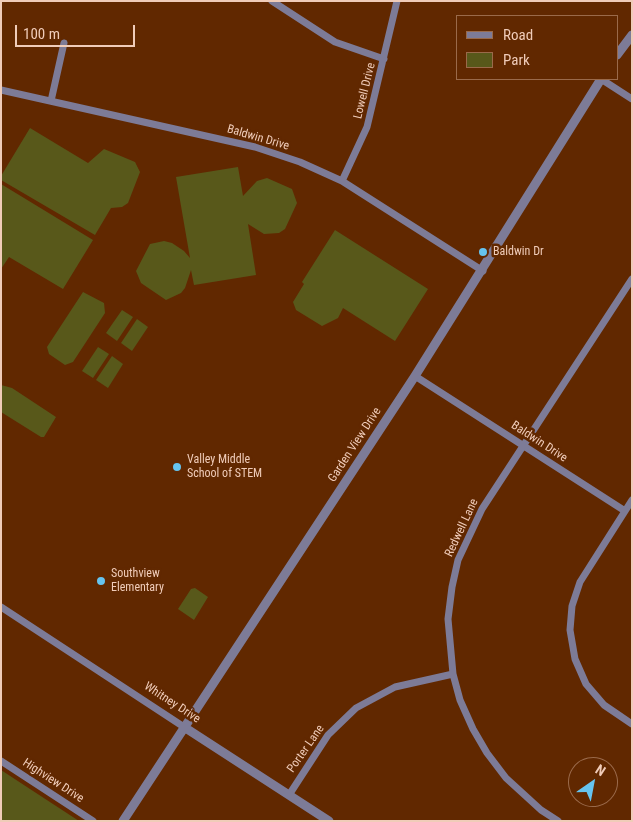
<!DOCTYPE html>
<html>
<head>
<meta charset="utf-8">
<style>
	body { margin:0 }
	#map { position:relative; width:633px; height:822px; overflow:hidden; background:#612800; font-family:"Roboto Condensed",sans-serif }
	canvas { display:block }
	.frame { position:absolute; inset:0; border:2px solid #f0ccb9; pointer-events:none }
	.legend { position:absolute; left:456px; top:15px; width:162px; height:65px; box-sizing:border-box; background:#612800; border:1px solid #9a6a4a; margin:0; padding:6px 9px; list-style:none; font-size:15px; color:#f0ccb9 }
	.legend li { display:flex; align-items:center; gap:10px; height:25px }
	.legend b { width:25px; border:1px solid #9a6a4a }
	.north { position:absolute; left:568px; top:757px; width:50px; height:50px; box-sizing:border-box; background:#612800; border:1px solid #9a6a4a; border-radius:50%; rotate:33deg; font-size:14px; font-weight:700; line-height:20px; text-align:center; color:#f0ccb9 }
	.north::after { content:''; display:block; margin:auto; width:18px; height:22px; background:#66c4ef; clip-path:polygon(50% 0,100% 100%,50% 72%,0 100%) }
	.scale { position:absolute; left:15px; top:25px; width:120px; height:22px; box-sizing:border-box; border:2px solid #f0ccb9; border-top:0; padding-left:6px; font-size:15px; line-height:18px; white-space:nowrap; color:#f0ccb9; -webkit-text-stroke:4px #612800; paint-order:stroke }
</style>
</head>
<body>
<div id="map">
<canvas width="633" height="822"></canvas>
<div class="frame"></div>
<ul class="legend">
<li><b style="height:6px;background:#7d7b97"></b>Road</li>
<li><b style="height:14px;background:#58581a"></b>Park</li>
</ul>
<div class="north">N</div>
<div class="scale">100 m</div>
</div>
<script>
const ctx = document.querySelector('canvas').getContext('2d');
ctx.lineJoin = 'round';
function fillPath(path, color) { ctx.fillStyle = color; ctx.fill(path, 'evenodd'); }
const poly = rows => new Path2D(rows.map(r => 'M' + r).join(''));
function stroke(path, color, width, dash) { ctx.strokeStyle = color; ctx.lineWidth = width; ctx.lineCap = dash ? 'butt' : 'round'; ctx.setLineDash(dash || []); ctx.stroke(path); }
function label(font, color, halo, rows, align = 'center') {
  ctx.font = font + ' "Roboto Condensed",sans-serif'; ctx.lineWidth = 5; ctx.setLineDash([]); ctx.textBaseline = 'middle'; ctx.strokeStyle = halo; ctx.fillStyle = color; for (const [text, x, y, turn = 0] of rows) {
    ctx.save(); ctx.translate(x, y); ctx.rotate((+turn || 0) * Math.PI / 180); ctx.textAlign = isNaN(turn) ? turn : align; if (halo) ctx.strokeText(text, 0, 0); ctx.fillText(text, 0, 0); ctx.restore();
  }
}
const green = poly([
	[30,128,88,163,104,149,135,162,140,172,128,203,122,207,111,208,95,235,1,180,1,176],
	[238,167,243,196,257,181,267,178,292,189,297,203,285,229,279,233,264,234,248,224,256,275,194,285,191,270,185,288,181,293,166,300,141,283,136,271,150,244,164,241,172,243,184,251,190,258,176,177],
	[1,184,93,240,63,289,9,257,1,269],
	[335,230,428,289,395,341,343,308,338,318,322,326,296,310,293,302,304,284,302,282],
	[83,292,104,303,105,313,73,362,65,365,49,354,47,347],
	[122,310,133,317,117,341,106,333],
	[137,319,148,327,132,351,121,343],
	[98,347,109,354,93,378,82,371],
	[112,356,123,364,108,388,96,380],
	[1,385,12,388,56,417,44,437,41,437,1,412],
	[195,588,208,597,194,620,178,609,191,589],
	[1,770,30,789,79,821,1,821]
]);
const minor = poly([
	[272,1,335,42,384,59],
	[601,79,632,99],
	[1,90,255,147,300,162,342,181,483,271],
	[51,101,64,43],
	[342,181,367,127,397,1],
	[415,376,625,511],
	[632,500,580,582,572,606,570,630,575,659,586,684,604,705,632,724],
	[1,607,184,727],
	[1,761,93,821],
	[289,795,328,735,356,708,395,687,453,674],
	[558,821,541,810,506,778,487,753,473,729,460,700,453,674,448,619,452,587,458,560,482,509,632,279]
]);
const tertiary = poly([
	[617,55,632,35],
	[184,727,329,821],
	[123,821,415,376,601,79]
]);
const markers = [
	[483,252,5,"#66c4ef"],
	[177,467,5,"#66c4ef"],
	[101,581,5,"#66c4ef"]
];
const streetNames = [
	["Lowell Drive",365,91,-76],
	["Baldwin Drive",258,138,16],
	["Baldwin Drive",539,442,33],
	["Garden View Drive",355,445,-57],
	["Redwell Lane",462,528,-65],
	["Whitney Drive",172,703,33],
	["Porter Lane",306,749,-55],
	["Highview Drive",53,781,33]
];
const poiNames = [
	["Baldwin Dr",493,252],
	["Valley Middle",187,460],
	["School of STEM",187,474],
	["Southview",111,574],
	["Elementary",111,588]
];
fillPath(green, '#58581a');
stroke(minor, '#7d7b97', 7);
stroke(tertiary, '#7d7b97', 9);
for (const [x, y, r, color] of markers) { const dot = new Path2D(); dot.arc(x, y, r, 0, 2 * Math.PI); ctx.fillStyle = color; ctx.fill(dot); stroke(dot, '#612800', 2); }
label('12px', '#f0ccb9', '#612800', streetNames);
label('12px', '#f0ccb9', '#612800', poiNames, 'left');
</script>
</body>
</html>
